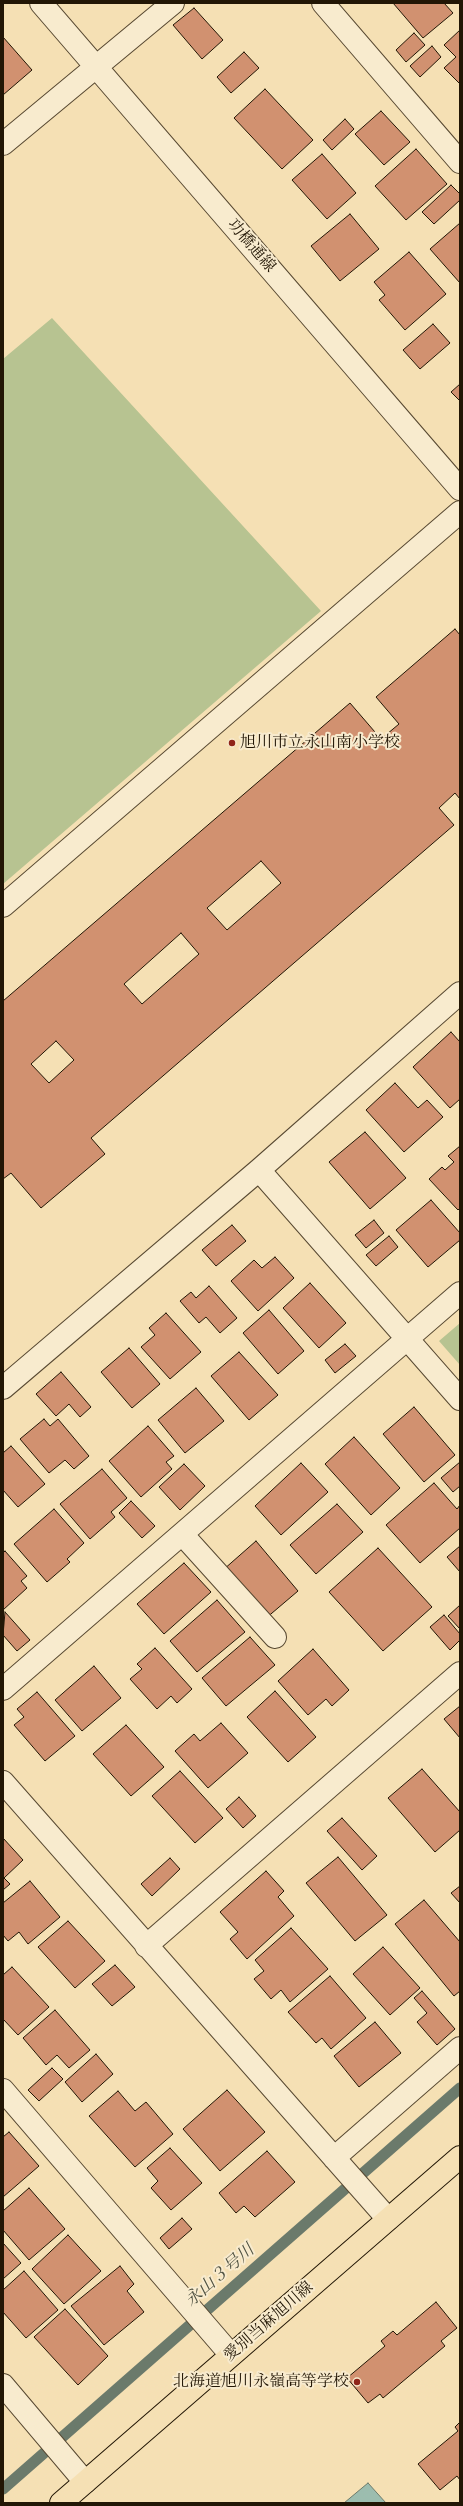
<!DOCTYPE html>
<html>
<head>
<meta charset="utf-8">
<style>
	body { margin:0 }
	#map { position:relative; width:463px; height:2506px; overflow:hidden; background:#f5e0b4; font-family:"IM FELL Great Primer",serif }
	canvas { display:block }
	.frame { position:absolute; inset:0; border:4px solid #221605; pointer-events:none }
</style>
</head>
<body>
<div id="map">
<canvas width="463" height="2506"></canvas>
<div class="frame"></div>
</div>
<script>
const ctx = document.querySelector('canvas').getContext('2d');
ctx.lineJoin = 'round';
function fillPath(path, color) { ctx.fillStyle = color; ctx.fill(path, 'evenodd'); }
const poly = rows => new Path2D(rows.map(r => 'M' + r).join(''));
function stroke(path, color, width, dash) { ctx.strokeStyle = color; ctx.lineWidth = width; ctx.lineCap = dash ? 'butt' : 'round'; ctx.setLineDash(dash || []); ctx.stroke(path); }
function label(font, color, halo, rows, align = 'center') {
  ctx.font = font + ' "IM FELL Great Primer","Noto Serif JP",serif'; ctx.lineWidth = 4; ctx.setLineDash([]); ctx.textBaseline = 'middle'; ctx.strokeStyle = halo; ctx.fillStyle = color; for (const [text, x, y, turn = 0] of rows) {
    ctx.save(); ctx.translate(x, y); ctx.rotate((+turn || 0) * Math.PI / 180); ctx.textAlign = isNaN(turn) ? turn : align; if (halo) ctx.strokeText(text, 0, 0); ctx.fillText(text, 0, 0); ctx.restore();
  }
}
const green = poly([
	[52,318,321,611,3,884,3,359],
	[460,1323,460,1365,439,1341]
]);
const water = poly([
	[368,2483,386,2503,344,2503,368,2483]
]);
const stream = poly([
	[3,2489,460,2088]
]);
const building = poly([
	[393,3,444,3,453,13,423,38,393,3],
	[194,8,223,40,202,59,173,25,194,8],
	[460,30,460,84,444,68,456,57,444,45,460,30],
	[414,33,425,45,406,62,396,50,414,33],
	[3,37,32,70,3,95,3,37],
	[432,46,441,57,420,77,410,66,432,46],
	[244,52,259,68,231,93,217,77,244,52],
	[265,89,313,140,282,169,234,118,265,89],
	[381,111,410,142,384,165,355,134,381,111],
	[345,119,354,129,332,150,323,140,345,119],
	[416,149,447,184,406,220,375,186,416,149],
	[322,154,356,193,327,219,292,180,322,154],
	[451,185,460,194,460,200,434,224,422,212,451,185],
	[350,214,379,249,340,281,311,246,350,214],
	[460,223,460,283,430,249,460,223],
	[409,252,446,294,405,330,379,300,385,295,374,282,409,252],
	[433,324,450,343,420,369,403,350,433,324],
	[460,384,460,401,451,392,460,384],
	[455,629,460,635,460,799,455,793,439,808,454,825,91,1138,105,1154,41,1208,11,1173,3,1179,3,1001,350,703,381,739,399,724,376,697,455,629],
	[261,861,281,883,227,930,207,908,261,861],
	[181,933,199,954,142,1004,124,984,181,933],
	[56,1041,74,1060,49,1083,31,1064,56,1041],
	[451,1032,460,1042,460,1099,450,1108,413,1067,451,1032],
	[395,1083,418,1108,427,1100,443,1117,404,1152,366,1110,395,1083],
	[365,1132,406,1178,370,1209,329,1162,365,1132],
	[460,1146,460,1208,458,1210,429,1179,442,1167,445,1170,454,1162,448,1156,460,1146],
	[431,1200,460,1233,460,1240,428,1267,396,1230,431,1200],
	[374,1220,384,1233,366,1248,355,1235,374,1220],
	[232,1225,246,1241,216,1266,202,1250,232,1225],
	[389,1236,398,1247,376,1266,366,1255,389,1236],
	[275,1257,294,1278,258,1311,231,1281,254,1260,262,1268,275,1257],
	[310,1283,346,1323,319,1348,283,1308,310,1283],
	[209,1286,237,1318,220,1333,206,1317,199,1323,180,1301,191,1292,196,1298,209,1286],
	[269,1310,304,1351,278,1374,243,1333,269,1310],
	[166,1313,201,1352,170,1379,141,1347,155,1335,149,1328,166,1313],
	[345,1344,356,1356,335,1373,325,1360,345,1344],
	[129,1348,160,1384,132,1408,101,1372,129,1348],
	[239,1352,278,1395,249,1420,211,1376,239,1352],
	[61,1372,91,1407,80,1417,69,1404,56,1416,36,1394,61,1372],
	[196,1388,224,1421,185,1453,158,1420,196,1388],
	[414,1407,455,1455,424,1482,383,1434,414,1407],
	[44,1419,50,1426,58,1419,89,1456,74,1469,65,1460,49,1473,20,1439,44,1419],
	[148,1426,174,1456,166,1462,172,1469,141,1497,109,1461,148,1426],
	[354,1437,400,1488,371,1515,325,1464,354,1437],
	[11,1446,45,1484,18,1507,3,1490,3,1453,11,1446],
	[460,1462,460,1486,453,1492,441,1478,460,1462],
	[301,1463,328,1492,281,1535,255,1506,301,1463],
	[184,1464,205,1486,180,1510,159,1487,184,1464],
	[102,1469,127,1498,111,1512,115,1517,90,1539,60,1504,102,1469],
	[434,1483,457,1509,460,1505,460,1528,420,1563,386,1525,434,1483],
	[131,1501,155,1526,142,1538,119,1513,131,1501],
	[337,1504,363,1532,316,1574,290,1545,337,1504],
	[54,1509,84,1543,67,1559,70,1562,47,1582,14,1544,54,1509],
	[256,1541,298,1591,265,1619,223,1570,256,1541],
	[460,1546,460,1572,447,1557,460,1546],
	[378,1548,432,1607,383,1651,329,1592,378,1548],
	[5,1551,27,1576,21,1581,27,1588,3,1610,3,1553,5,1551],
	[184,1563,211,1592,164,1634,137,1604,184,1563],
	[217,1600,245,1632,197,1672,170,1641,217,1600],
	[460,1605,460,1629,448,1616,460,1605],
	[5,1612,30,1640,17,1651,3,1635,5,1612],
	[444,1615,460,1634,460,1640,450,1650,430,1627,444,1615],
	[250,1637,275,1665,226,1706,202,1678,250,1637],
	[155,1648,192,1689,177,1703,171,1696,157,1709,130,1679,142,1669,137,1664,155,1648],
	[313,1649,349,1690,332,1706,326,1699,308,1715,278,1681,313,1649],
	[94,1666,121,1698,82,1731,55,1700,94,1666],
	[275,1691,316,1737,288,1762,247,1717,275,1691],
	[37,1692,75,1736,45,1761,14,1725,24,1717,17,1709,37,1692],
	[460,1706,460,1738,444,1719,460,1706],
	[221,1723,248,1753,208,1788,175,1751,194,1734,200,1741,221,1723],
	[126,1725,164,1767,131,1796,93,1754,126,1725],
	[422,1769,460,1812,460,1830,435,1852,388,1798,422,1769],
	[180,1771,223,1818,195,1843,152,1796,180,1771],
	[239,1797,256,1816,243,1828,226,1809,239,1797],
	[342,1818,377,1856,362,1870,327,1831,342,1818],
	[3,1838,23,1860,4,1878,10,1884,3,1890,3,1838],
	[338,1857,387,1915,355,1941,306,1883,338,1857],
	[170,1858,180,1869,152,1896,141,1884,170,1858],
	[266,1871,284,1891,278,1897,294,1916,247,1959,230,1939,238,1932,220,1912,266,1871],
	[30,1881,60,1917,28,1944,19,1932,8,1941,3,1935,3,1903,30,1881],
	[460,1886,460,1903,451,1893,460,1886],
	[424,1900,460,1942,460,1991,454,1996,395,1924,424,1900],
	[68,1921,105,1961,75,1988,38,1947,68,1921],
	[291,1928,328,1969,290,2002,281,1990,271,1999,254,1979,264,1971,255,1960,291,1928],
	[383,1947,420,1988,390,2015,353,1974,383,1947],
	[115,1965,135,1987,112,2006,92,1984,115,1965],
	[12,1967,49,2007,18,2035,3,2019,3,1975,12,1967],
	[330,1976,366,2018,331,2049,322,2038,316,2043,288,2012,330,1976],
	[422,1991,455,2029,437,2045,417,2022,427,2013,414,1998,422,1991],
	[55,2010,90,2050,69,2068,57,2055,46,2065,23,2038,55,2010],
	[375,2022,401,2053,359,2087,334,2056,375,2022],
	[96,2054,113,2074,82,2102,65,2082,96,2054],
	[52,2068,63,2079,39,2101,28,2090,52,2068],
	[227,2090,265,2132,220,2171,183,2129,227,2090],
	[118,2091,135,2111,146,2102,173,2134,135,2167,89,2116,118,2091],
	[9,2132,39,2166,3,2197,3,2137,9,2132],
	[170,2148,202,2183,171,2210,151,2188,158,2181,147,2168,170,2148],
	[267,2151,295,2182,255,2217,244,2206,236,2213,219,2193,267,2151],
	[29,2188,65,2229,29,2260,3,2230,3,2211,29,2188],
	[182,2218,192,2229,169,2249,160,2238,182,2218],
	[68,2235,101,2271,64,2304,32,2269,68,2235],
	[3,2243,21,2263,3,2279,3,2243],
	[120,2266,134,2284,127,2291,144,2312,104,2345,71,2306,120,2266],
	[24,2271,58,2310,26,2338,3,2312,3,2290,24,2271],
	[436,2302,457,2328,441,2341,445,2346,383,2398,380,2394,368,2403,347,2378,385,2346,381,2341,393,2331,397,2335,436,2302],
	[65,2309,108,2356,78,2385,34,2337,65,2309],
	[460,2422,460,2480,457,2476,440,2490,418,2464,458,2431,455,2427,460,2422]
]);
const minor = poly([
	[41,3,460,489],
	[323,3,460,162],
	[3,144,173,3],
	[3,906,460,512],
	[259,1170,460,1399],
	[3,1388,259,1170,460,993],
	[182,1534,275,1637],
	[3,1689,460,1293],
	[3,1782,388,2219],
	[146,1946,460,1673],
	[3,2090,231,2355],
	[334,2158,460,2048],
	[3,2385,85,2482]
]);
const major = poly([
	[61,2503,460,2157]
]);
const markers = [
	[232,743,4,"#8f2418"],
	[357,2382,4,"#8f2418"]
];
const streetNames = [
	["功橋通線",251,246,49],
	["愛別当麻旭川線",269,2322,-41]
];
const poiNames = [
	["旭川市立永山南小学校",240,743],
	["北海道旭川永嶺高等学校",349,2382,"right"]
];
const waterNames = [
	["永山３号川",220,2276,-41]
];
fillPath(green, '#b7c391');
fillPath(water, '#9cbdaf');
stroke(water, '#6b7a6b', 1);
stroke(stream, '#6b7a6b', 11);
fillPath(building, '#d19170');
stroke(building, '#221605', 1);
stroke(minor, '#574831', 24);
stroke(major, '#221605', 24);
stroke(minor, '#f8ebce', 22);
stroke(major, '#f5e0b4', 22);
for (const [x, y, r, color] of markers) { const dot = new Path2D(); dot.arc(x, y, r, 0, 2 * Math.PI); ctx.fillStyle = color; ctx.fill(dot); stroke(dot, '#f8ebce', 1.5); }
label('16px', '#221605', '#f8ebce', streetNames);
label('16px', '#221605', '#f8ebce', poiNames, 'left');
label('italic 17px', '#4d5040', '#f8ebce', waterNames);
</script>
</body>
</html>
